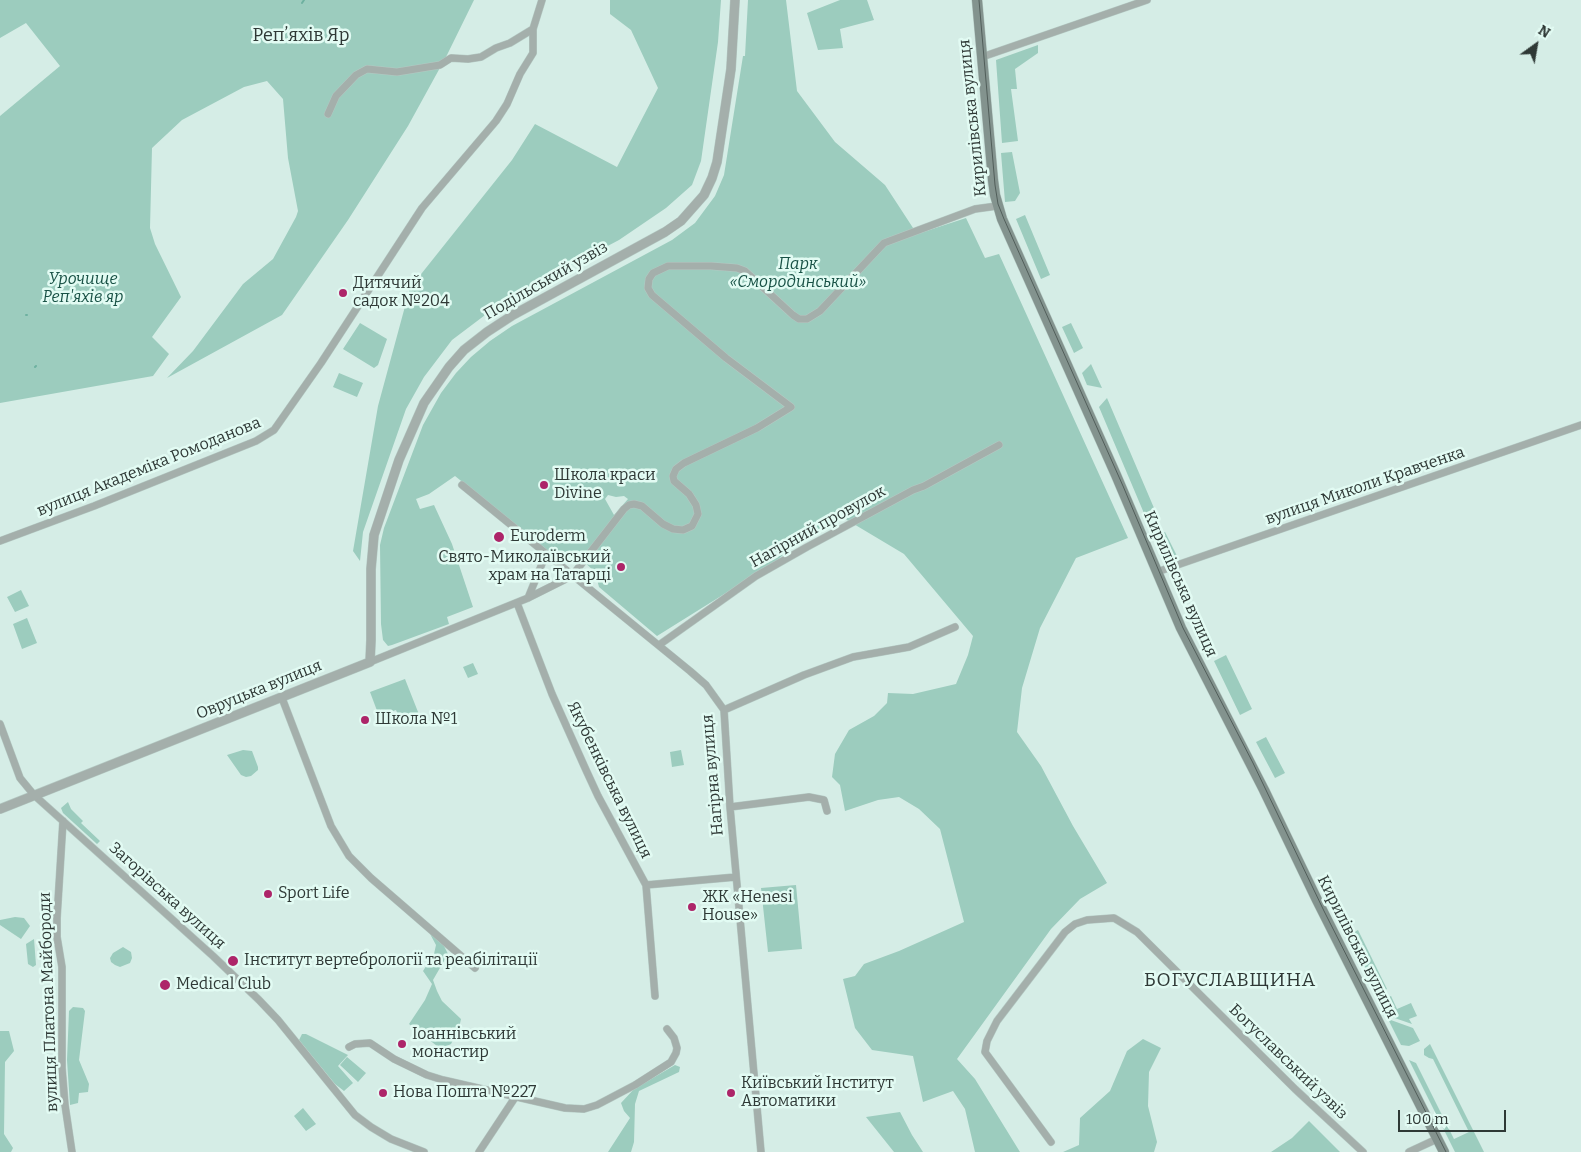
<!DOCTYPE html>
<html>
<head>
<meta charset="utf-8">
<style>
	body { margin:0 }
	#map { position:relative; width:1581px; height:1152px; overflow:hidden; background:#d5ede6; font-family:Bitter,serif }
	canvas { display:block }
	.north { position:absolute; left:1511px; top:20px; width:50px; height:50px; -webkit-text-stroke:4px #e2fbf3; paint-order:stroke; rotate:32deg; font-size:14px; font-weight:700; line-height:20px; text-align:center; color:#2f3936 }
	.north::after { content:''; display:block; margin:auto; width:18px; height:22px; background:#2f3936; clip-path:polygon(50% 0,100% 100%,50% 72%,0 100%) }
	.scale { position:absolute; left:1398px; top:1110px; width:108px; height:22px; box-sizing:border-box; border:2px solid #2f3936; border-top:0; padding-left:6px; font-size:15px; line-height:18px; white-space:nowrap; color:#2f3936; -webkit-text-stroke:4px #e2fbf3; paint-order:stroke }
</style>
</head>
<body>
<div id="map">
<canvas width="1581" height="1152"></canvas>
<div class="north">N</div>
<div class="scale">100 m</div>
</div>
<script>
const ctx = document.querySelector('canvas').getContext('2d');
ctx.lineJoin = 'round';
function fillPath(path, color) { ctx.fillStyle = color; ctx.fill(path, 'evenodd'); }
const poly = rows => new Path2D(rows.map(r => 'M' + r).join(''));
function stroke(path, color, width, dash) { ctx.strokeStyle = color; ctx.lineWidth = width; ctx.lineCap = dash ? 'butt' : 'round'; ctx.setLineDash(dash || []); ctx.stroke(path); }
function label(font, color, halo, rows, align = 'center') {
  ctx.font = font + ' Bitter,serif'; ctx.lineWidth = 5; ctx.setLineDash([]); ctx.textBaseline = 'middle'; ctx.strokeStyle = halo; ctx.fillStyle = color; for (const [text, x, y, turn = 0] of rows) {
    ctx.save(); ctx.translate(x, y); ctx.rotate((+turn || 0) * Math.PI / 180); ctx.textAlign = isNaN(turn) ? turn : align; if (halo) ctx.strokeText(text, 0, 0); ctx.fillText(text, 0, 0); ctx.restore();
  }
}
const green = poly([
	[0,0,474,0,447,55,408,126,348,220,282,315,167,378,193,351,243,284,273,259,296,217,298,211,288,158,283,99,267,81,244,87,182,120,152,148,150,228,155,244,181,297,152,337,169,354,153,376,0,403,0,116,60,66,26,23,0,38],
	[610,0,721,0,718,42,701,161,692,185,666,208,619,240,505,300,452,340,424,377,406,409,363,532,360,561,353,551,378,406,410,288,512,160,535,124,617,167,658,88,631,30,610,14],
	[748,0,786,0,797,91,835,142,885,185,917,234,966,218,985,258,999,254,1128,538,1076,558,1040,628,1022,688,1017,732,1041,766,1073,826,1107,883,1080,899,1051,929,957,1059,975,1079,1020,1152,975,1152,965,1109,953,1091,923,1102,913,1056,872,1050,855,1028,843,979,855,976,864,964,899,951,964,922,940,829,919,809,899,797,878,800,845,811,840,785,832,777,835,754,849,730,874,716,887,703,888,693,913,694,956,684,968,655,973,636,904,554,842,517,801,539,774,563,657,636,599,587,595,572,580,558,577,560,551,553,455,476,429,494,416,499,420,509,434,505,452,544,473,607,447,617,449,624,392,645,388,646,383,640,381,624,380,545,384,528,423,425,441,393,456,373,471,357,490,341,512,326,672,240,695,223,715,196,724,175,743,56,745,56],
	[608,495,616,497,624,496,628,499,614,515,605,499],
	[840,0,867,0,874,20,840,29,843,48,818,50,807,13],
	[1038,45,1038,53,1015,69,1017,89,1011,89,1018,141,1002,143,996,60],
	[1012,152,1020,193,1015,201,1005,202,1001,153],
	[1025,215,1050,275,1041,279,1016,219],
	[360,323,387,339,378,365,374,368,343,349],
	[1071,323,1083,348,1074,353,1062,327],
	[1091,364,1102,388,1087,385,1082,373],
	[339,373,363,383,357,397,333,387],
	[1107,398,1157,515,1146,518,1099,407],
	[1165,532,1177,556,1168,559,1162,557,1155,540],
	[21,590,29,606,15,612,7,597],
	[27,618,37,643,22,649,13,624],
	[1226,655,1252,709,1240,715,1214,661],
	[473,663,478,674,468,678,463,667],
	[405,679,420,717,402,724,396,710,379,716,370,692],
	[1266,737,1285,773,1275,778,1256,742],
	[243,750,252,751,258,767,258,770,251,776,246,777,241,775,227,755],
	[681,750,684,765,672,767,670,752],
	[68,802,71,809,83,821,81,823,100,841,97,844,63,813,61,808],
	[796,885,802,949,768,952,761,888],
	[15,917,24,918,30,926,21,939,0,925,0,920],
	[1358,930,1387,989,1376,994,1360,962,1364,959,1360,951,1356,953,1347,936],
	[429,932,444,946,448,954,433,980,437,991,442,1001,461,1019,459,1028,451,1044,443,1048,437,1046,409,1024,425,1000,432,984,423,971,434,954,436,945],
	[34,939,36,965,33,967,28,964,26,944],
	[123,947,131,952,132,958,130,963,120,967,115,965,111,962,110,958,113,953],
	[1391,996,1397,1009,1411,1003,1417,1016,1409,1019,1412,1024,1386,1015,1379,1001],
	[73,1007,83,1008,85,1011,79,1060,89,1084,88,1092,79,1093,78,1103,70,1105,67,1060,69,1011],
	[1388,1019,1413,1028,1420,1041,1409,1046,1401,1045],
	[0,1031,9,1031,14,1051,5,1062,4,1134,13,1148,11,1152,0,1152],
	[302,1034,306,1034,348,1055,338,1066,353,1083,344,1091,335,1084,299,1040],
	[1143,1039,1161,1048,1149,1072,1148,1106,1157,1142,1154,1152,1063,1152,1079,1145,1080,1118,1110,1091,1127,1051],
	[1430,1044,1484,1152,1455,1152,1409,1060,1416,1063,1454,1139,1469,1132,1433,1059,1429,1058,1424,1055,1424,1049],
	[347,1057,366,1073,358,1082,340,1065],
	[675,1065,680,1067,679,1072,639,1091,635,1104,634,1142,631,1152,608,1152,630,1118,624,1111,621,1103,634,1089],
	[303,1108,316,1124,306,1131,294,1116],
	[900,1112,912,1135,923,1152,894,1152,866,1117],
	[1309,1121,1340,1152,1271,1152,1292,1138]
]);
const stream = poly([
	[302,3,304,0],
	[26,315,27,315],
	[35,367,36,366]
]);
const minor = poly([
	[982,57,1147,0],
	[328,114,336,96,356,75,367,69,397,72,440,65,451,58,468,59,481,57,496,48,510,43,533,29],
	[462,485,690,671,706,685,724,710,730,807,761,1152],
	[0,541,94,506,256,441,274,430,321,363,422,208,496,121,507,104,520,74,533,53,533,29,542,0],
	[1157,572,1581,425],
	[528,598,546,554],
	[517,603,552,694,586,770,598,796,646,885,655,996],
	[659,645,756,576,807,547,913,490,924,486,999,445],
	[370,662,528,598,572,576,624,509,629,505,634,504,642,506,663,524,673,529,683,530,692,526,698,514,696,505,689,494,674,481,673,476,676,469,684,463,757,428,791,407,726,358,652,295,648,288,649,279,653,273,668,266,711,266,737,268,745,271,793,315,799,319,807,319,820,311,884,243,975,209,997,206],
	[282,698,331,826,349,856,371,878,475,968],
	[724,710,804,675,853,657,909,647,955,627],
	[0,724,20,778,34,795,213,956,259,1000,278,1020,355,1115,371,1127,391,1139,424,1152],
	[730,807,809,797,824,800,827,811],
	[63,821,57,918,57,937,62,967,62,1068,65,1105,72,1152],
	[646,885,736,877],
	[349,1047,355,1044,370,1043,394,1059,427,1075,443,1080,565,1108,584,1109,597,1105,635,1085,671,1062,676,1053,677,1048,674,1038,667,1029],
	[1051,1142,985,1052,987,1041,997,1021,1065,932,1075,924,1087,920,1114,918,1137,932,1295,1089,1363,1152],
	[479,1152,516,1096],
	[1409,1152,1437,1139]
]);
const tertiary = poly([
	[0,809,370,662,371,640,371,569,374,535,399,460,424,403,449,367,464,350,487,332,513,315,665,232,681,221,704,195,712,178,717,162,731,69,735,0]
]);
const secondary = poly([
	[977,0,993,180,995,195,1002,219,1116,475,1181,628,1264,790,1317,900,1444,1152]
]);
const tram = poly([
	[979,0,995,185,998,204,1004,219,1123,486,1183,628,1253,763,1324,911,1446,1152]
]);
const markers = [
	[343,293,5,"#ad2569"],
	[544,485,5,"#ad2569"],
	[499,537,6,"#ad2569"],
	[621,567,5,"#ad2569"],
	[365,720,5,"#ad2569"],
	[268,894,5,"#ad2569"],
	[692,907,5,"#ad2569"],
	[233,961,6,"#ad2569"],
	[165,985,6,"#ad2569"],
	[402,1044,5,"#ad2569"],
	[383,1093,5,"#ad2569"],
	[731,1093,5,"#ad2569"]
];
const streetNames = [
	["Кирилівська вулиця",973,118,-96],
	["Подільський узвіз",546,281,-30],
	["вулиця Академіка Ромоданова",149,467,-22],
	["вулиця Миколи Кравченка",1365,486,-19],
	["Нагірний провулок",818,527,-29],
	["Кирилівська вулиця",1180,584,66],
	["Овруцька вулиця",259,690,-22],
	["Нагірна вулиця",713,775,-95],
	["Якубенківська вулиця",609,780,64],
	["Загорівська вулиця",167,896,42],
	["Кирилівська вулиця",1357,947,63],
	["вулиця Платона Майбороди",49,1002,-92],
	["Богуславський узвіз",1288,1062,44]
];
const parkNames = [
	["Парк",798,265],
	["«Смородинський»",798,283],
	["Урочище",83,280],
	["Реп'яхів яр",83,298]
];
const poiNames = [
	["Дитячий",353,284],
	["садок №204",353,302],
	["Школа краси",554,476],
	["Divine",554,494],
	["Euroderm",510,537],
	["Свято-Миколаївський",611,558,"right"],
	["храм на Татарці",611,576,"right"],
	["Школа №1",375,720],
	["Sport Life",278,894],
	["ЖК «Henesi",702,898],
	["House»",702,916],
	["Інститут вертебрології та реабілітації",244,961],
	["Medical Club",176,985],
	["Іоаннівський",412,1035],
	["монастир",412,1053],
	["Київський Інститут",741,1084],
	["Автоматики",741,1102],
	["Нова Пошта №227",393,1093]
];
const neighbourhoodNames = [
	["Репʼяхів Яр",301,36]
];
const quarterNames = [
	["БОГУСЛАВЩИНА",1230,981]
];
fillPath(green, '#9cccbe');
stroke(stream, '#6eb1a0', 2);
stroke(minor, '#b4c9c3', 8);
stroke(tertiary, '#b4c9c3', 10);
stroke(secondary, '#b4c9c3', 11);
stroke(minor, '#a4afab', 7);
stroke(tertiary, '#a4afab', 9);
stroke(secondary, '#83938e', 10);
stroke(tram, '#515e5a', 1);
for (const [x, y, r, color] of markers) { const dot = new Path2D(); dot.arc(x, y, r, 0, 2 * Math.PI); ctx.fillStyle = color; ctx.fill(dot); stroke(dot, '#e2fbf3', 2); }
label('16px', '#2f3936', '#e2fbf3', streetNames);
label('italic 16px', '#185145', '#e2fbf3', parkNames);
label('16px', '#2f3936', '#e2fbf3', poiNames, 'left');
label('18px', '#2f3936', '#e2fbf3', neighbourhoodNames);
ctx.letterSpacing = '1px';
label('19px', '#2f3936', '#e2fbf3', quarterNames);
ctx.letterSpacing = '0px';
</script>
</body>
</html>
